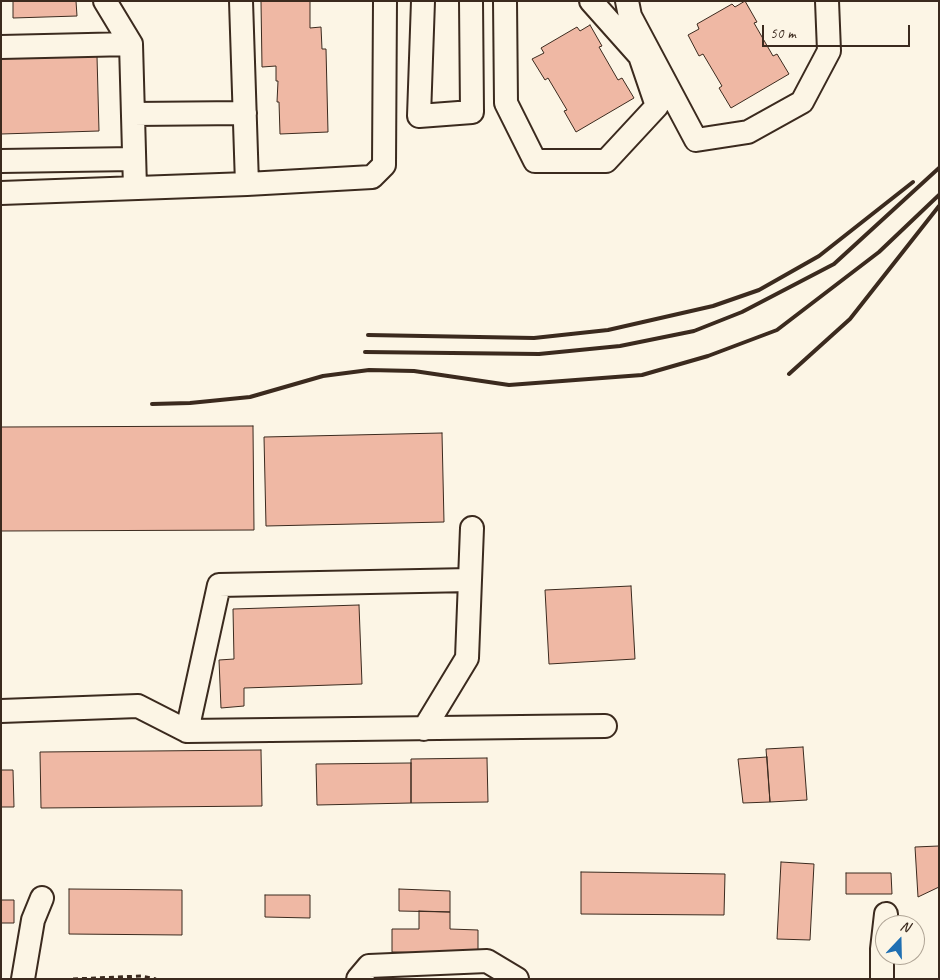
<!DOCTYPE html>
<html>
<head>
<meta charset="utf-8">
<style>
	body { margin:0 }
	#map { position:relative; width:940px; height:980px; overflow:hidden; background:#fcf5e5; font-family:Caveat,sans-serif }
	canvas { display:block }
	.frame { position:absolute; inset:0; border:2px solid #3b2a1e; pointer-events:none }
	.north { position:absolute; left:875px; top:915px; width:50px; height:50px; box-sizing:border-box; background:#fcf5e5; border:1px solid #afa495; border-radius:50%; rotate:21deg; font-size:14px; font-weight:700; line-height:20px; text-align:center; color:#3b2a1e }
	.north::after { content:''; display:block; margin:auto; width:18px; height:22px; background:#1f6fb2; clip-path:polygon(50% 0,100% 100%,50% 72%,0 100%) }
	.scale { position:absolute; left:762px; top:25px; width:148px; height:22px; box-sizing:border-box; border:2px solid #3b2a1e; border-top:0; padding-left:6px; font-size:15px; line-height:18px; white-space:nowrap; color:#3b2a1e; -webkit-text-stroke:4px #fcf5e5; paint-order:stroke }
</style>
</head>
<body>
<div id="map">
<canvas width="940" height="980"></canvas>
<div class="frame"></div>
<div class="north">N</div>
<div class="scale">50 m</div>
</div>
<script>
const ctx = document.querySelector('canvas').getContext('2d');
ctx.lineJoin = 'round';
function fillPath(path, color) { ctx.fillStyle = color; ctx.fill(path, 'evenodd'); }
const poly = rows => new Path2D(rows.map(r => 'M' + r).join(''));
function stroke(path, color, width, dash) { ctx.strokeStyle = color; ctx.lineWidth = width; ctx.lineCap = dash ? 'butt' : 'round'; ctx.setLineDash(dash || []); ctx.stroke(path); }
const building = poly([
	[13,1,76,1,77,16,13,18,13,1],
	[261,1,310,1,310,28,321,27,322,49,326,49,328,132,280,134,279,102,277,102,278,81,276,81,276,66,262,67,261,1],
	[745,1,757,22,754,23,773,56,777,54,789,74,731,108,719,88,722,86,703,54,699,56,688,35,699,29,697,24,732,4,735,7,745,1],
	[590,25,602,46,599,47,618,80,622,78,634,98,576,132,564,111,567,110,548,78,545,80,532,59,544,53,541,48,577,27,580,31,590,25],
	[97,56,99,131,1,134,1,58,97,56],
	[253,426,254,530,1,531,1,427,253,426],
	[442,433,444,522,266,526,264,437,442,433],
	[631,586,635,659,549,664,545,590,631,586],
	[359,605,362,684,244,688,244,706,221,708,219,660,234,659,233,609,359,605],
	[803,747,807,800,770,802,766,749,803,747],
	[261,750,262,806,41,808,40,752,261,750],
	[767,757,770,802,743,803,738,759,767,757],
	[487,758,488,802,411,803,411,759,487,758],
	[411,763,411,803,317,805,316,764,411,763],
	[1,770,13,770,14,807,1,807,1,770],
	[939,846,939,887,918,897,915,847,939,846],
	[781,862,814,864,810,940,777,939,781,862],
	[581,872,725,874,724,915,581,914,581,872],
	[846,873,891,873,892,894,846,894,846,873],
	[69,889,182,890,182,935,69,934,69,889],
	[399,889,450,891,450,912,399,911,399,889],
	[265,895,310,895,310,918,265,917,265,895],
	[1,900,14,900,14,923,1,923,1,900],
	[419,911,450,912,450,929,478,930,478,954,392,952,392,929,419,929,419,911]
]);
const path = poly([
	[73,979,141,976,156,979]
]);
const minor = poly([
	[105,1,131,44,135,188],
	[241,1,247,184],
	[423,1,419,116,472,112,471,1],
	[505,1,506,103,535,161,606,161,657,106,640,56,591,1],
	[627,1,630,16,696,140,748,132,802,102,829,51,827,1],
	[1,47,131,44],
	[133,114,245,113],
	[1,161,134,159],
	[1,193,247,184,372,177,384,165,385,1],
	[1,711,138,706,187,731,605,726],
	[424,729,467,658,472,528],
	[187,731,219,585,470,580],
	[23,979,33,920,42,898],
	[358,979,369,966,487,961,517,979],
	[882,979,882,949,886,914]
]);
const rail = poly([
	[368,335,534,338,608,330,713,306,759,290,819,256,913,182],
	[365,352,539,354,620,346,694,331,742,312,834,264,939,168],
	[789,374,850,319,939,206],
	[152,404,190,403,250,397,323,376,369,370,414,371,509,385,642,375,708,356,777,330,879,252,939,195]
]);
fillPath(building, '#efb8a4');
stroke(building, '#3b2a1e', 1);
stroke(minor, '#3b2a1e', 26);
stroke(path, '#3b2a1e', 3, [5, 4]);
stroke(minor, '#fcf5e5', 22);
stroke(rail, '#3b2a1e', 4);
</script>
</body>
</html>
